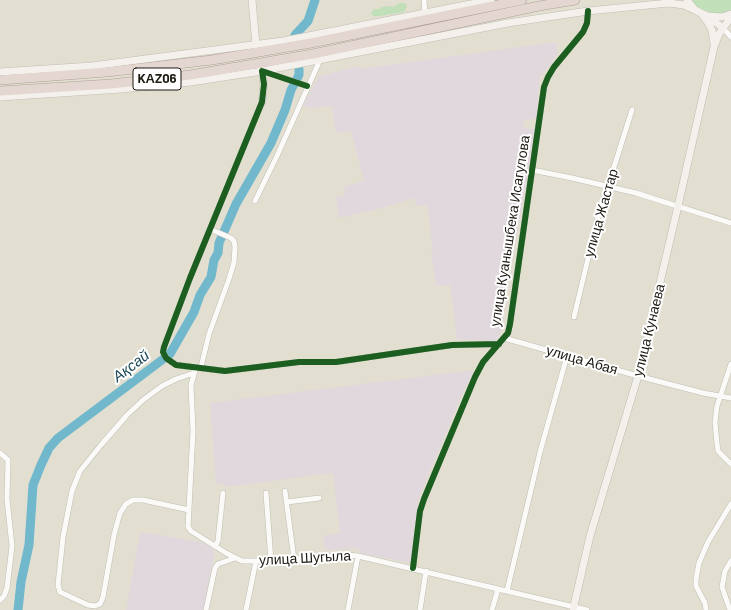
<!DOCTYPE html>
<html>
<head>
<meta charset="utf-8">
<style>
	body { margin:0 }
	canvas { display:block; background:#e2dfd1 }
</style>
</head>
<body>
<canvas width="731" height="610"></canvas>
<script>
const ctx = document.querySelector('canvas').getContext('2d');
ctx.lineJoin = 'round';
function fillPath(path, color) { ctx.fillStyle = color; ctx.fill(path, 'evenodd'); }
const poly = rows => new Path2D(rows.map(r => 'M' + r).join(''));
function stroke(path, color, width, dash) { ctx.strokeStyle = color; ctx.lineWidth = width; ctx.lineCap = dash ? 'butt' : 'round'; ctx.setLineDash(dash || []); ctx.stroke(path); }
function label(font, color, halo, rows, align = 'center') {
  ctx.font = font + ' Barlow,sans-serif'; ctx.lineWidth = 4; ctx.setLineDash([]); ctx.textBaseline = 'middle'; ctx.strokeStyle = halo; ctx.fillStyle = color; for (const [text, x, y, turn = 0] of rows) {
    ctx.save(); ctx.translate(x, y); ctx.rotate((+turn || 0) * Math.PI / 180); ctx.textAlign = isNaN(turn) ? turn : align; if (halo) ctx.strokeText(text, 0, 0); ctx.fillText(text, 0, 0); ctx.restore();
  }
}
const industrial = poly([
	[556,42,558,53,539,79,537,118,524,121,524,128,535,129,521,213,510,261,501,332,496,341,457,339,450,285,436,286,431,252,433,252,427,205,417,206,414,198,382,208,339,218,336,197,344,196,345,186,364,181,351,131,336,133,332,106,311,108,303,106,319,76,359,66,359,69],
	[474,370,462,395,418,500,411,563,360,553,358,548,325,550,323,536,340,533,333,473,225,487,225,484,216,484,210,403],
	[140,532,202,542,215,551,203,610,126,610]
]);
const green = poly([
	[691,0,731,0,731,10,727,12,718,14,708,13,699,9],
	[400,3,405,3,407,7,404,12,380,16,373,16,371,13,374,9,380,9,382,7,389,6,393,7]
]);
const river = poly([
	[295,35,308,21,315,0],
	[18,610,21,582,29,545,33,485,41,465,49,448,58,438,170,354,194,312,200,295,211,277,214,260,218,253,219,243,236,204,271,143,285,110,291,90,299,75,299,69]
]);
const street = poly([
	[424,0,425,14],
	[723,28,731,37],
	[263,71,307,86],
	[262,102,190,278,164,347,163,352,166,358,176,365,225,371,299,362,336,362,452,345,499,344],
	[532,170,572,178,636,193,731,223],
	[255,201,277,156,320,60],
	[574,317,597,221,632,110],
	[504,338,638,376,703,393,731,398],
	[731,364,717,406,715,422,717,443,718,451,731,464],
	[196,367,191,385,193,431,188,527,191,531,226,553,242,561,271,561,347,555,358,556,587,610],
	[201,367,209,334,229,279,234,262,235,247,234,241,231,238,210,229],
	[0,453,8,460,7,499,12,546,7,588,4,596,0,600],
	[285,491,294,559],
	[266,493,271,561],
	[287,502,319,498],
	[189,510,143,500,133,500,126,504,120,513,114,535,103,597,100,604,95,606,88,605,60,592,58,585,63,537,72,491,80,471,101,445,127,415,143,400,162,386,176,379,194,373],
	[215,546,218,541,223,493],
	[413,568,420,511,424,499,475,377,483,362,508,333,510,324,544,87,548,77,554,67,583,32,587,23,588,11],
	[507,591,540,452,567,356],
	[206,610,215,568,218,564,235,558],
	[246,610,256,561],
	[348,610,358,556],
	[420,610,426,571],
	[492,610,498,589],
	[706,610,705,603,696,586,696,579,699,563,708,542,731,504],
	[730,610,722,587,725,571,731,561]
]);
const secondary = poly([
	[252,0,256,45],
	[687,0,695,10,707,16,723,28],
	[703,16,707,21,712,30,714,44],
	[709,16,722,17,731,14],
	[262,71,264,84,262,102],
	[0,72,92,66,283,41,491,0],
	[0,97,121,89,191,82,262,71,508,23,588,11,669,3,684,5,695,10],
	[573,610,590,536,638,376,678,206,714,47,719,34,731,17]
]);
const highway = poly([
	[0,80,107,72,212,60,311,43,522,0],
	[0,91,111,84,190,75,313,54,539,6,575,0]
]);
const cycleway = poly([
	[307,86,262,71,264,84,262,102,190,278,164,347,163,352,166,358,176,365,225,371,299,362,336,362,452,345,499,344],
	[413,568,420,511,424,499,475,377,483,362,508,333,510,324,544,87,548,77,554,67,583,32,587,23,588,11]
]);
const shields = [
	[157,79,48]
];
const shieldNames = [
	["KАZ06",157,79]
];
const streetNames = [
	["улица Жастар",601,213,-74],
	["улица Куанышбека Исагулова",510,231,-81],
	["улица Кунаева",649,330,-76],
	["улица Абая",582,360,16],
	["улица Шугыла",305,558,-3]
];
const waterNames = [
	["Ақсай",131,366,-37]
];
fillPath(industrial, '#e1d8dd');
fillPath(green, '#c1e0b9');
stroke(river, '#71b8cd', 9);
stroke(street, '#bfbdb2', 6);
stroke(secondary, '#bfbdb2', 8);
stroke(highway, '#ada095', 10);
stroke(street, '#fbfaf8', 5);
stroke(secondary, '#f4f0ec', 7);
stroke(highway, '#e4d7d2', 9);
stroke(cycleway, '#1b5e20', 6);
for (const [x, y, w] of shields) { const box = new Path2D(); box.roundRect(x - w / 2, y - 11, w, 22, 3); ctx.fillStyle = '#fff'; ctx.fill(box); stroke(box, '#1e1b13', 1); }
label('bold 13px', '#1e1b13', null, shieldNames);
label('14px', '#1e1b13', '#fff', streetNames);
label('italic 15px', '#1b4757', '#fff', waterNames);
</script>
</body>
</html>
